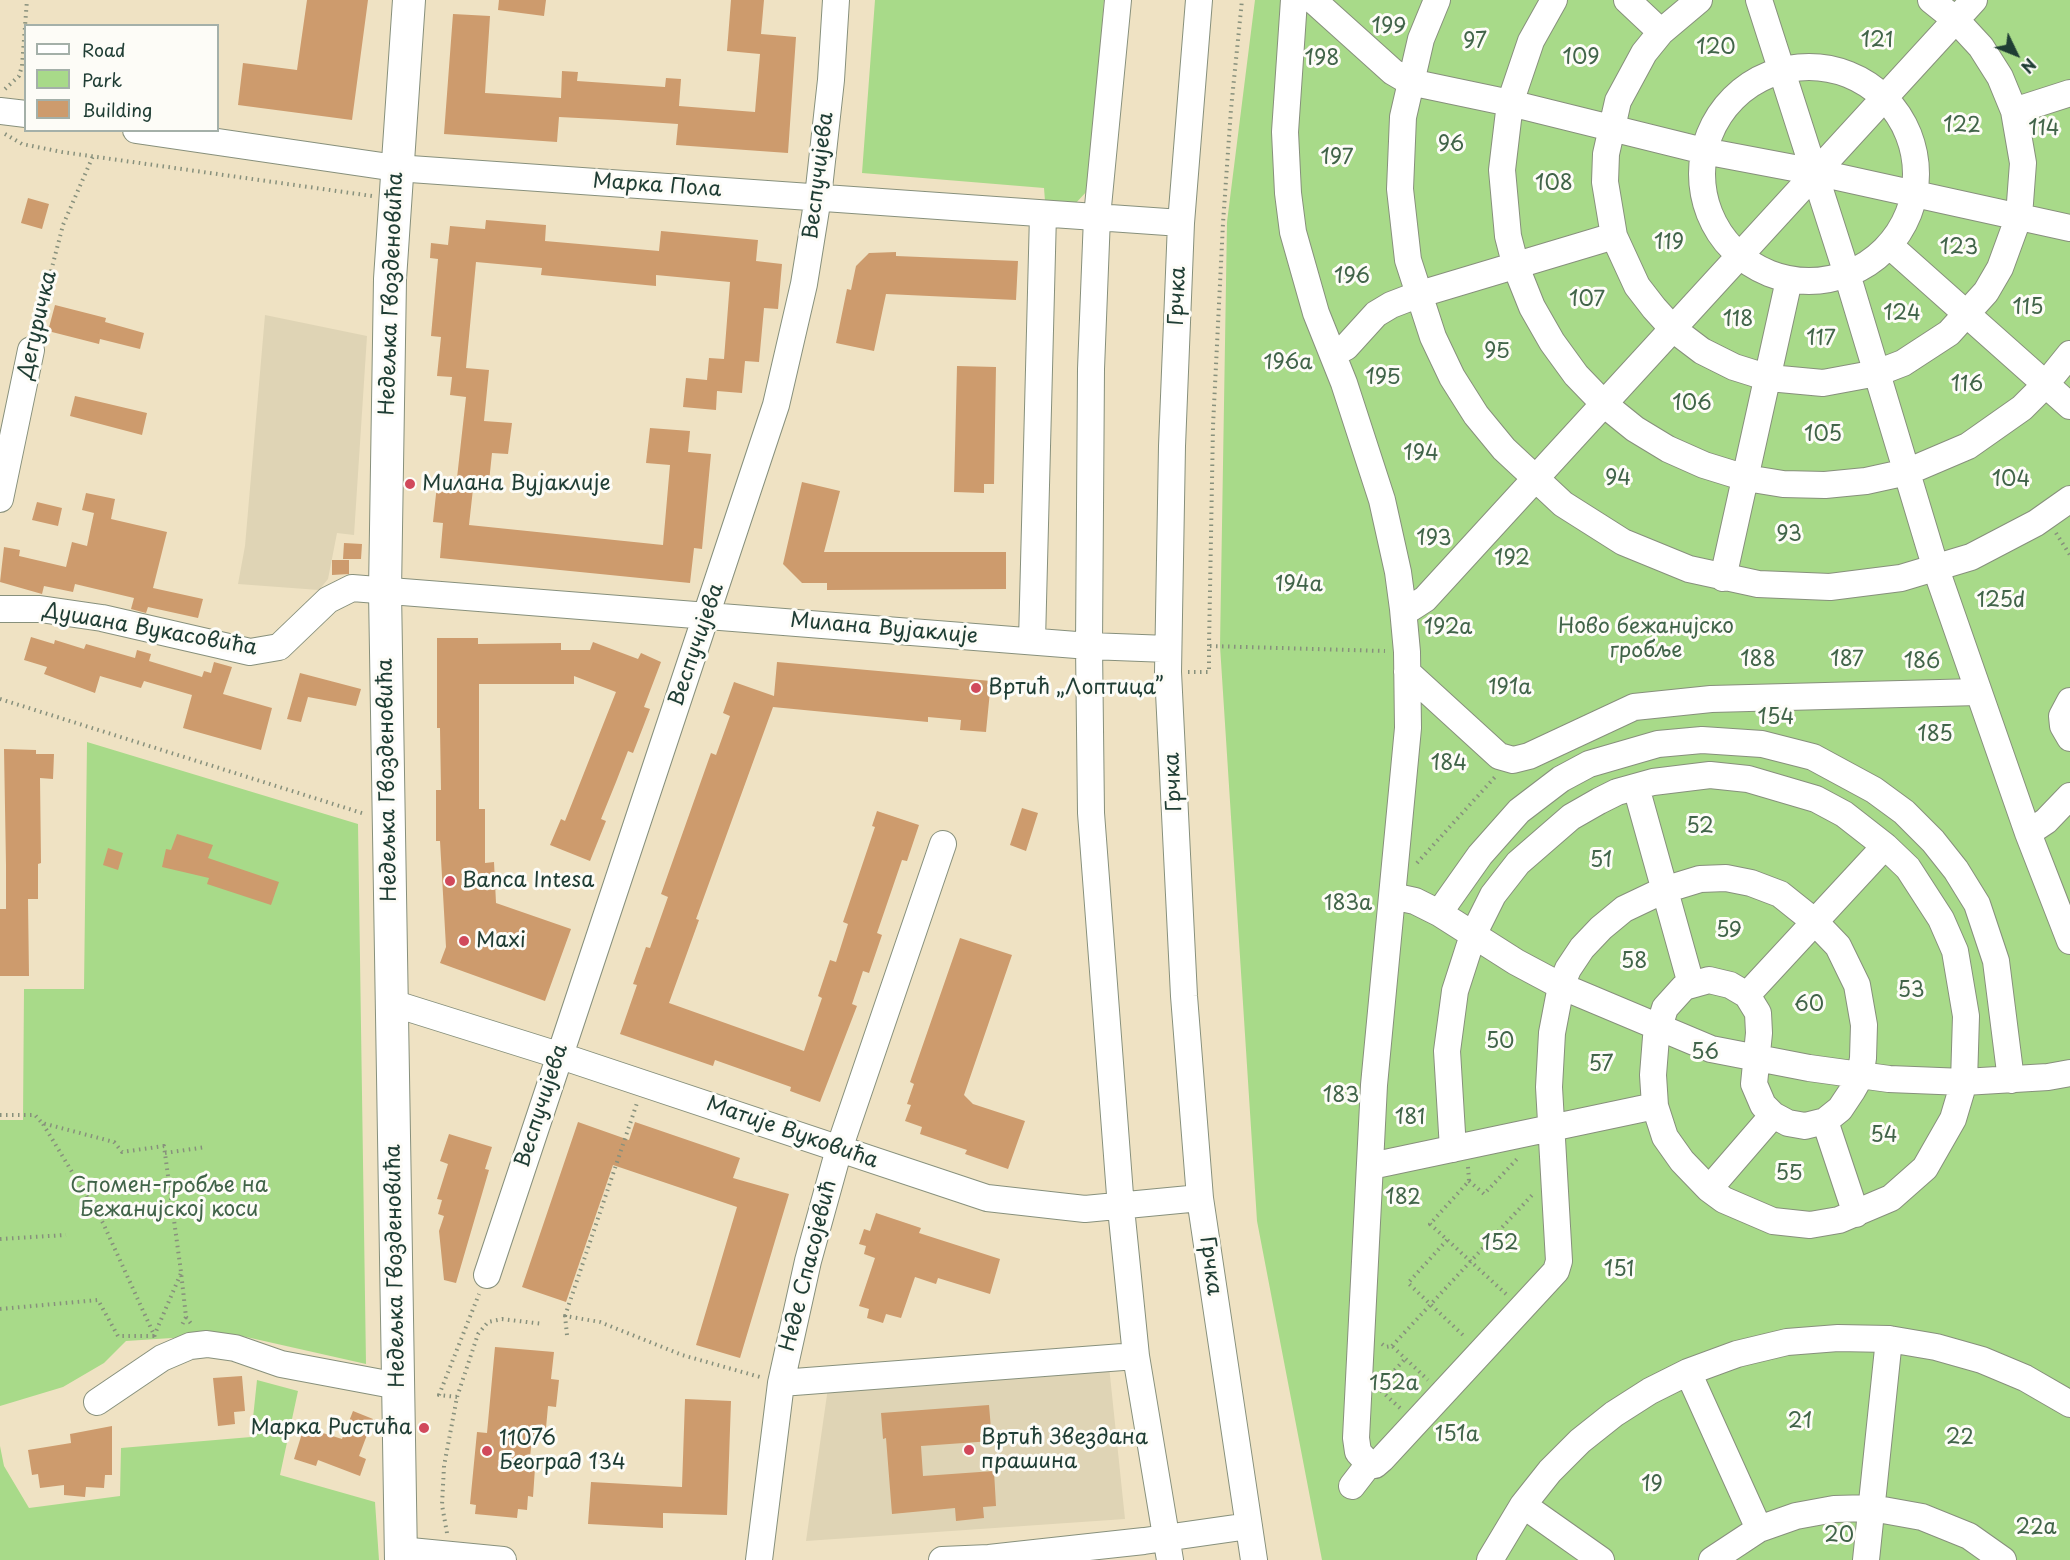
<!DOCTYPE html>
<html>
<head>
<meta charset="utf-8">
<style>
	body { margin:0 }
	#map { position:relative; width:2070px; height:1560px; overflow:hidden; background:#efe2c3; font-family:"Playpen Sans",sans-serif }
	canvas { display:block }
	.legend { position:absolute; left:24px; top:24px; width:195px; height:108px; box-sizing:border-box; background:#fdfcf7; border:2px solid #a4b0a9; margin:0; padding:8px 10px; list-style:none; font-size:18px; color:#1f3d34 }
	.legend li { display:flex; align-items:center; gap:12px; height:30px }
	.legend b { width:30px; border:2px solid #a4b0a9 }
	.north { position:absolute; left:1986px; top:24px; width:60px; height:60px; -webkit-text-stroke:4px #fdfcf7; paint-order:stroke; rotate:133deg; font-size:16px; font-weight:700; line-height:24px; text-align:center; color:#1f3d34 }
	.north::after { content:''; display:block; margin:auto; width:21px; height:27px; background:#1f3d34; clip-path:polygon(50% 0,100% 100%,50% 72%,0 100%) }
</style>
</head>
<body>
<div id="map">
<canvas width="2070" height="1560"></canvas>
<ul class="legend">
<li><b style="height:8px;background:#fff"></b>Road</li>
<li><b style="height:16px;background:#a8da89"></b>Park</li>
<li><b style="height:16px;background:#cd9b6d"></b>Building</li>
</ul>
<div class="north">N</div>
</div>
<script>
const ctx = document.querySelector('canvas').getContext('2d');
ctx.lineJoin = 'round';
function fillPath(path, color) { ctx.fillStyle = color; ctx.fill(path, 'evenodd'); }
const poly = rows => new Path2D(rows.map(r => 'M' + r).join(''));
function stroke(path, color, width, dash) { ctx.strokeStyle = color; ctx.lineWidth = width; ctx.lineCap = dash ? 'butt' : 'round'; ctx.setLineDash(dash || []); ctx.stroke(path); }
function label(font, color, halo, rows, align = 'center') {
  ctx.font = font + ' "Playpen Sans",sans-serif'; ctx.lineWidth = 6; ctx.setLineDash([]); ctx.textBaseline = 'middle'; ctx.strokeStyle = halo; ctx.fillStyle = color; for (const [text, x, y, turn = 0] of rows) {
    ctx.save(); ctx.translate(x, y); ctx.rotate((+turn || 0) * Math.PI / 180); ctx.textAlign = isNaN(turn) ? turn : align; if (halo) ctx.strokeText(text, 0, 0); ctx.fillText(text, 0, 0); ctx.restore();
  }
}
const built = poly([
	[265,315,367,336,354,535,337,533,328,579,319,590,238,584,245,546],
	[1107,1347,1125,1519,806,1541,831,1367]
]);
const green = poly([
	[875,0,1104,0,1089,189,1074,205,1045,201,1044,188,862,173],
	[1255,0,2070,0,2070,1560,1322,1560,1257,1221,1220,646,1227,222],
	[87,742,358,824,366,1364,233,1334,126,1341,104,1363,63,1387,0,1406,0,1120,23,1120,24,989,84,989],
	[257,1380,298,1391,280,1475,375,1502,379,1560,0,1560,0,1446,4,1466,29,1508,120,1496,121,1448,251,1437]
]);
const building = poly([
	[307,0,368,0,352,120,238,105,243,63,297,70],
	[499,0,546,0,544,16,498,10],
	[731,0,764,0,761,34,796,37,788,153,676,145,678,124,618,120,559,117,557,142,444,134,453,14,490,16,485,93,561,98,562,71,578,72,577,81,665,87,666,78,681,79,679,106,755,112,760,54,727,51],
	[28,198,49,204,42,229,21,223],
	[486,220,546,225,545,241,659,251,661,231,758,240,756,261,782,264,778,309,764,308,759,362,745,361,742,393,717,391,716,410,683,407,686,378,707,380,709,358,724,359,730,282,656,275,656,286,541,275,542,268,476,262,466,368,489,370,484,421,512,423,508,454,492,453,489,482,474,480,469,525,663,545,670,465,646,463,650,428,690,431,688,452,711,454,702,549,694,548,690,583,440,558,443,523,433,522,438,476,457,478,466,397,450,395,452,377,437,376,441,337,431,336,438,259,430,258,431,243,448,245,450,226,485,229],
	[896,252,896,256,1018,261,1016,300,886,294,874,351,836,343,847,289,851,290,856,266,869,253],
	[55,305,106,318,105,322,144,333,140,349,100,339,99,344,48,331],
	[957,366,996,367,994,484,984,484,984,493,954,492],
	[75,396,147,413,142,435,70,416],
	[802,482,840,491,824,552,1006,552,1006,589,827,590,827,583,802,583,783,564],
	[86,493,115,499,111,519,167,532,153,588,203,599,198,618,148,607,146,613,131,609,134,598,75,584,73,592,44,586,42,594,0,582,4,547,20,550,19,556,66,567,72,542,87,546,94,513,82,510],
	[37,502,62,508,58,526,32,520],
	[344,543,362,544,361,559,343,559],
	[332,560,349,560,349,574,332,575],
	[31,637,54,644,55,640,84,649,86,644,135,658,137,650,151,654,149,661,202,677,204,671,211,673,214,662,232,667,223,694,272,708,261,750,183,728,192,695,144,681,141,688,100,676,95,693,44,674,47,667,24,660],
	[437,638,478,638,478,644,561,643,561,650,590,650,593,642,638,659,641,653,661,662,644,707,650,709,633,753,628,751,616,782,601,819,606,821,590,861,550,845,561,819,565,821,616,692,574,676,574,684,479,684,479,809,485,809,485,863,494,862,496,903,571,929,545,1001,440,963,446,947,440,841,436,841,436,790,441,790,440,728,437,728],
	[777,662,991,681,986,732,960,730,961,720,928,717,928,722,773,707,696,919,699,920,669,1003,804,1051,822,998,818,996,830,960,836,962,848,924,843,922,875,827,872,826,877,811,919,825,907,861,902,860,877,933,882,935,869,973,863,971,852,1004,857,1006,820,1102,790,1091,791,1087,715,1060,713,1066,620,1034,637,985,633,984,646,947,650,948,668,897,661,894,711,753,716,755,730,716,723,713,734,682,774,696],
	[300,673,361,689,356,706,308,697,301,722,287,719],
	[4,749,36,750,36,754,54,754,53,779,40,778,41,863,38,864,38,899,28,899,29,976,0,976,0,909,6,909,6,865],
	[1022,808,1038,813,1026,851,1010,845],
	[177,834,213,845,208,858,279,882,271,905,207,884,209,878,162,867,166,849,171,850],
	[108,848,123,853,118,870,103,865],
	[960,938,1012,955,964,1095,973,1104,1025,1121,1008,1169,965,1154,967,1150,920,1134,922,1127,905,1121,911,1105,907,1104,914,1084,910,1082],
	[578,1122,629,1140,635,1122,740,1158,733,1178,789,1194,740,1358,696,1345,737,1207,613,1165,566,1302,522,1287],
	[449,1134,492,1147,485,1169,489,1170,456,1283,444,1280,439,1231,444,1216,438,1214,442,1200,437,1199,448,1164,440,1161],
	[876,1213,921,1228,919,1233,1000,1259,990,1294,938,1278,936,1284,915,1277,901,1318,886,1314,883,1323,867,1318,869,1309,859,1306,875,1258,864,1254,866,1246,859,1244,864,1229,870,1231],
	[495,1347,554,1352,551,1379,559,1380,556,1407,548,1406,545,1439,532,1438,529,1467,535,1468,533,1497,528,1496,527,1510,518,1509,517,1518,475,1514,476,1505,470,1504,477,1432,487,1433],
	[242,1376,245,1411,234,1412,235,1424,218,1426,213,1378],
	[685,1399,731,1401,727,1515,663,1513,663,1528,588,1524,591,1482,682,1487],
	[989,1405,992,1441,921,1446,923,1476,994,1471,996,1506,983,1507,984,1518,956,1521,955,1508,892,1514,886,1438,883,1439,881,1413],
	[353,1411,373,1419,359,1456,366,1459,360,1476,318,1460,316,1466,294,1459,304,1427,342,1439],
	[112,1426,112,1475,105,1475,104,1488,86,1487,85,1497,64,1495,64,1485,40,1488,38,1474,32,1475,28,1450,71,1443,70,1434]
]);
const path = poly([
	[5,89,19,76,22,66,27,0],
	[5,134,22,144,62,152,372,196],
	[36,329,63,225,93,156],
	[2056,533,2070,555],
	[1209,646,1213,426,1223,223,1231,109,1242,0],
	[1188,672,1209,672,1209,646,1385,651],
	[0,699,365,814],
	[1417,863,1495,777],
	[0,1115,35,1115,42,1123,114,1142,122,1152,164,1146,181,1272,186,1317,182,1325],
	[43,1124,103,1223,155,1337],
	[165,1153,206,1147],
	[1468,1167,1469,1181,1430,1224,1506,1294],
	[1469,1181,1484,1194,1518,1158],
	[0,1239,66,1235],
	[1447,1240,1408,1283,1465,1337],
	[0,1309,98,1300,118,1336,154,1336],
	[565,1316,637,1103],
	[186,1317,192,1325],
	[567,1335,565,1316,600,1322,682,1355,760,1377],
	[154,1336,181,1273],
	[1382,1344,1386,1347,1392,1346,1428,1380],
	[1392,1346,1534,1193],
	[457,1397,439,1395,479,1294],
	[1400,1408,1378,1388,1405,1359],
	[447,1533,442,1505,444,1466,457,1397,478,1334,488,1322,502,1319,543,1324]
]);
const minor = poly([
	[1118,0,1097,217,1091,369,1089,646,1091,813,1121,1208,1136,1356,1170,1560],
	[1199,0,1181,223,1172,446,1168,672,1184,996,1200,1198,1254,1560],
	[1294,0,1285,132,1288,193,1293,232,1316,313,1344,383,1382,500,1398,572,1403,609,1407,652,1408,728,1392,896],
	[1313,0,1393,72,1410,82,1510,103,1704,151,1815,172,2070,228],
	[1437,0,1421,39,1403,117,1400,189,1408,260,1433,337,1452,377,1476,415,1504,449,1563,504,1623,542,1689,569,1758,584,1830,587,1901,578,1971,557,2036,523,2070,499],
	[1554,0,1531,41,1510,103,1502,170,1508,236,1516,267,1532,307,1552,342,1576,375,1604,404,1635,429,1668,449,1704,465,1746,478,1783,484,1825,485,1866,481,1907,472,1968,446,2022,408,2045,385,2070,354],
	[1627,0,1661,32],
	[1699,0,1661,32,1644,53,1618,101,1606,154,1605,182,1614,236,1637,286,1654,308,1673,329,1702,351,1734,367,1769,378,1823,383,1877,373,1903,363,1949,333,1986,292,2000,268,2019,216,2023,163,2014,111,2000,77,1981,47,1956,20,1931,0],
	[1759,0,1847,274,1936,569,2028,833,2070,941],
	'1702 174a107 107 0 1 1 214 0a107 107 0 1 1-214 0Z',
	[0,111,26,114],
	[2014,111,2070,93],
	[136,130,396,168,1181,223],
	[1889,245,2070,406],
	[1333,354,1346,347,1376,314,1391,305,1417,295,1614,236],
	[0,499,31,350],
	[1723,578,1789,280],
	[0,609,40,609,102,618,250,652,279,647,328,600,352,588,1089,646,1168,649],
	[1403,609,1411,608,1425,599,1974,0],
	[1032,641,1043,214],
	[1407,672,1499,756,1513,760,1529,756,1634,707,1711,699,1978,692],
	[2070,701,2062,716,2063,726,2070,738],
	[1636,787,1691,984],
	[2028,833,2046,821,2070,796],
	[1439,913,1480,855,1519,811,1561,779,1589,764,1658,744,1702,740,1762,744,1813,757,1874,790,1904,812,1933,841,1956,870,1977,904,1996,961,2011,1080],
	[1747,995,1885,846],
	[392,1003,558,1055,987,1198,1085,1209,1200,1198],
	[1825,1121,1856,1214],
	[1371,1166,1655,1106],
	[1709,1189,1773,1115],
	[487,1275,776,405,804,284,818,197,831,80,836,0],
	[1688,1372,1759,1529],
	[781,1383,1136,1356],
	[97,1402,162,1358,190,1346,207,1344,235,1348,281,1364,398,1386],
	[1369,1464,1358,1452,1356,1438,1374,1085,1392,896,1415,901,1439,913,1516,962,1561,986,1711,1049,1809,1068,1889,1079,1964,1082,2048,1077,2070,1073],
	[1352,1486,1369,1464,1375,1465,1382,1459,1556,1271,1559,1261,1549,1087,1552,1033,1561,986,1568,969,1582,948,1601,928,1624,909,1664,890,1700,879,1726,878,1751,883,1780,894,1815,922,1838,946,1857,985,1864,1025,1863,1058,1860,1077,1852,1091,1840,1109,1825,1121,1805,1126,1788,1123,1773,1115,1763,1105,1754,1084,1759,1033,1758,1013,1747,995,1730,985,1709,980,1684,987,1665,1008,1656,1037,1653,1075,1655,1106,1665,1137,1682,1161,1709,1189,1724,1200,1773,1221,1810,1225,1839,1220,1891,1198,1925,1168,1953,1119,1964,1082,1966,1016,1955,951,1941,919,1908,868,1885,846,1844,814,1816,799,1748,779,1710,775,1653,782,1617,792,1599,801,1571,817,1518,863,1493,895,1473,935,1455,991,1447,1051,1453,1149],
	[1523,1505,1601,1560],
	[400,1550,503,1560],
	[759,1560,781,1383,808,1261,839,1149,943,844],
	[942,1560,989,1558,1144,1541,1249,1526],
	[1490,1560,1523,1505,1550,1471,1580,1441,1614,1414,1650,1391,1688,1372,1737,1354,1787,1342,1838,1338,1889,1339,1936,1347,1982,1360,2025,1378,2070,1404],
	[1712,1560,1759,1529,1796,1516,1834,1509,1872,1508,1922,1517,1969,1536,2003,1560],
	[1866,1560,1889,1339]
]);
const major = poly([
	[401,1560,385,591,390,279,409,0]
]);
const markers = [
	[410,484,6,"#d1495b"],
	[976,688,6,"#d1495b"],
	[450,881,6,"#d1495b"],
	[464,941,6,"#d1495b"],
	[424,1428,6,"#d1495b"],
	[969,1450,6,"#d1495b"],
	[487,1451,6,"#d1495b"]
];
const parkNames = [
	["199",1389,27],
	["121",1877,41],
	["97",1475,42],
	["120",1716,48],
	["109",1581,58],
	["198",1322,59],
	["122",1962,126],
	["114",2044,129],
	["96",1451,145],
	["197",1337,158],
	["108",1554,184],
	["119",1669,243],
	["123",1959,248],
	["196",1352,277],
	["107",1587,300],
	["115",2028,308],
	["124",1902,314],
	["118",1738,320],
	["117",1821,339],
	["95",1497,352],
	["196a",1288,363],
	["195",1383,378],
	["116",1967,385],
	["106",1692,404],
	["105",1823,435],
	["194",1421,454],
	["94",1618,479],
	["104",2011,480],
	["93",1789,535],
	["193",1434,539],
	["192",1512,559],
	["194a",1299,585],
	["125d",2001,601],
	["Ново бежанијско",1646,627],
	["гробље",1646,651],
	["192а",1448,628],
	["188",1758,660],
	["187",1847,660],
	["186",1922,662],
	["191a",1510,688],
	["154",1776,718],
	["185",1935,735],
	["184",1449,764],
	["52",1700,827],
	["51",1601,861],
	["183a",1348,904],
	["59",1729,931],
	["58",1634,962],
	["53",1911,991],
	["60",1809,1005],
	["50",1500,1042],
	["56",1705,1053],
	["57",1601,1065],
	["183",1341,1096],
	["181",1410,1118],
	["54",1884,1136],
	["55",1789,1174],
	["Спомен-гробље на",169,1186],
	["Бежанијској коси",169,1210],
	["182",1403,1198],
	["152",1500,1244],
	["151",1619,1270],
	["152a",1394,1384],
	["21",1800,1422],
	["151a",1457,1435],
	["22",1960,1438],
	["19",1652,1485],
	["22a",2036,1528],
	["20",1839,1536]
];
const streetNames = [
	["Веспучијева",819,176,-83],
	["Марка Пола",657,186,4],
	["Недељка Гвозденовића",392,294,-88],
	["Грчка",1178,296,-88],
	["Дегуричка",38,325,-77],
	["Милана Вујаклије",884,629,5],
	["Душана Вукасовића",150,630,10],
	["Веспучијева",697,645,-71],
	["Недељка Гвозденовића",388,780,-91],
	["Грчка",1174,782,-93],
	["Веспучијева",542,1106,-72],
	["Матије Вуковића",792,1133,19],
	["Недељка Гвозденовића",396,1266,-91],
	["Неде Спасојевић",809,1266,-76],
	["Грчка",1210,1266,82]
];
const poiNames = [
	["Милана Вујаклије",422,484],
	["Вртић „Лоптица”",988,688],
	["Banca Intesa",462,881],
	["Maxi",476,941],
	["Марка Ристића",412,1428,"right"],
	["Вртић Звездана",981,1438],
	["прашина",981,1462],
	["11076",499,1439],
	["Београд 134",499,1463]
];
fillPath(built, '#dfd4b5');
fillPath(green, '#a8da89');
fillPath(building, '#cd9b6d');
stroke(minor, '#87907c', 28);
stroke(major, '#87907c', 34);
stroke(path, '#87907c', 4, [1.5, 4.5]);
stroke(minor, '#fff', 26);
stroke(major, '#fff', 32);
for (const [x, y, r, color] of markers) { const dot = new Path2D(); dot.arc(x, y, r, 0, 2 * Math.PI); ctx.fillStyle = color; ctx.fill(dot); stroke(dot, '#fdfcf7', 2); }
label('21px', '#416449', '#fdfcf7', parkNames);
label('21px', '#1f3d34', '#fdfcf7', streetNames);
label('21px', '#1f3d34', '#fdfcf7', poiNames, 'left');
</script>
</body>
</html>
